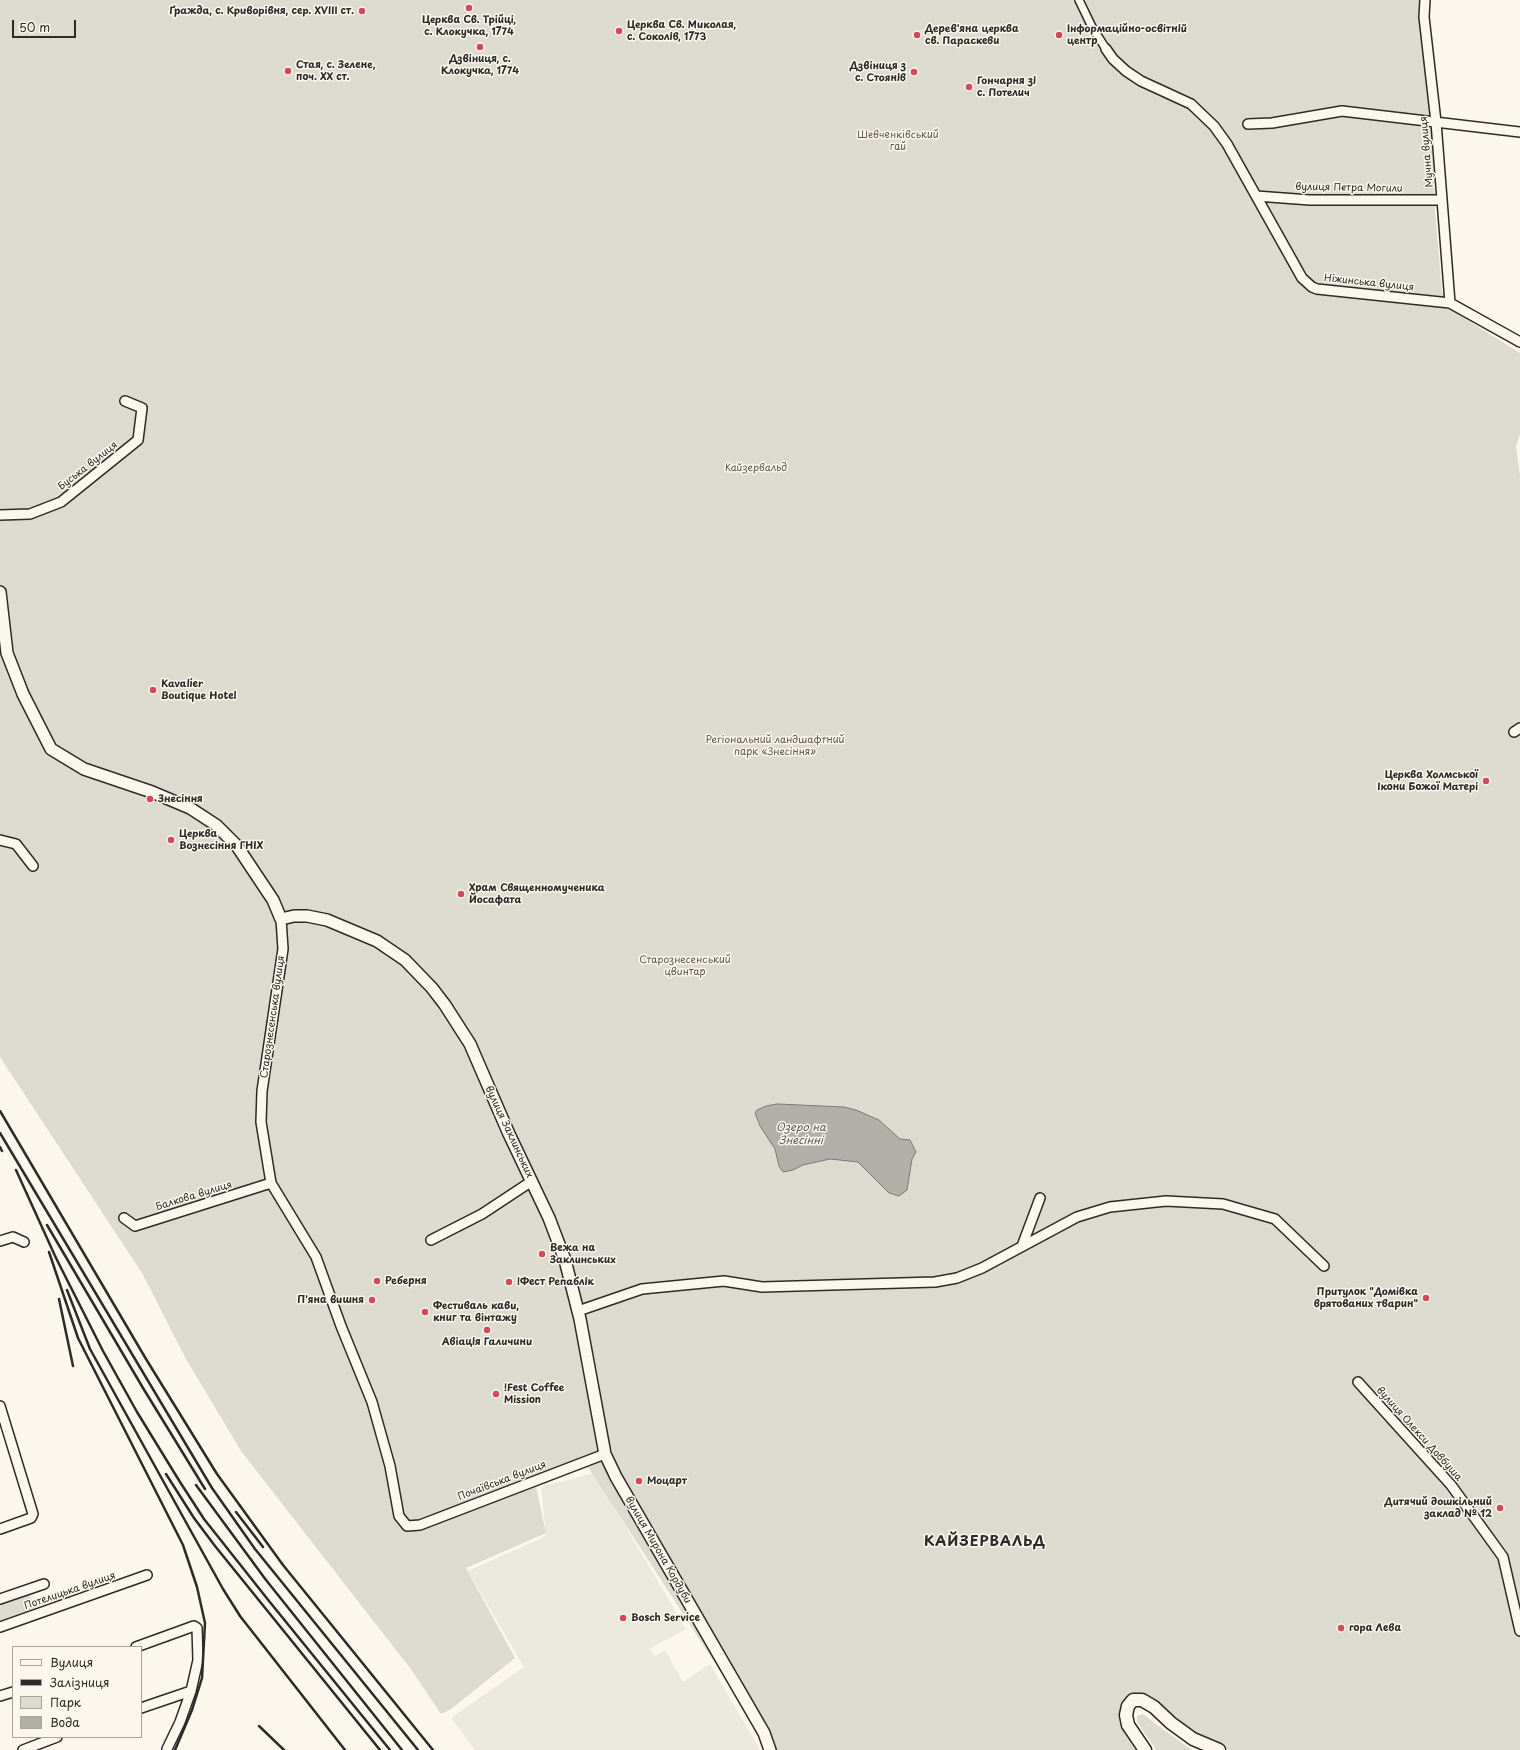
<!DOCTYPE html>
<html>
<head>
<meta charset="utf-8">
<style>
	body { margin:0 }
	#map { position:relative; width:1520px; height:1750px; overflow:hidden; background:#fbf7ec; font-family:"Playpen Sans",sans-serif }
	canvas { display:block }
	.legend { position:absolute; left:12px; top:1646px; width:130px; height:92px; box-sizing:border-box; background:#fbf7ec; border:1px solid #a8a59f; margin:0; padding:5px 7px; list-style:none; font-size:12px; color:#2b2b2b }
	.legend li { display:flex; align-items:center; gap:8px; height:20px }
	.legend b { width:20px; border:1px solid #a8a59f }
	.scale { position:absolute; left:12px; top:20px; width:64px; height:18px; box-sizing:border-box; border:2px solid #2b2b2b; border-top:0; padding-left:5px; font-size:12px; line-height:14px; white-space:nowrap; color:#2b2b2b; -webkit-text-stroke:3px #fbf7ec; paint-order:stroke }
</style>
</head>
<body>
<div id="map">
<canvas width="1520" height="1750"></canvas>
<ul class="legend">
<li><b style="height:5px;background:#fbf7ec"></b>Вулиця</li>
<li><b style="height:5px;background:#2b2b2b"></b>Залізниця</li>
<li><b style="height:11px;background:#dddad0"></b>Парк</li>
<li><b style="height:11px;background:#b1afa7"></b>Вода</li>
</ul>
<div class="scale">50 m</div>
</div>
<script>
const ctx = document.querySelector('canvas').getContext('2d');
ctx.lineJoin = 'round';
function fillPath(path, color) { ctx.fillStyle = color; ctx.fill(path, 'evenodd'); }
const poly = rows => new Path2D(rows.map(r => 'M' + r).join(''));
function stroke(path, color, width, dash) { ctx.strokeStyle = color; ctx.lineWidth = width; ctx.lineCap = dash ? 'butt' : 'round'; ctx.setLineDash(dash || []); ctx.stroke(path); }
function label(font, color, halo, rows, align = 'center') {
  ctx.font = font + ' "Playpen Sans",sans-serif'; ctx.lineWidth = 3; ctx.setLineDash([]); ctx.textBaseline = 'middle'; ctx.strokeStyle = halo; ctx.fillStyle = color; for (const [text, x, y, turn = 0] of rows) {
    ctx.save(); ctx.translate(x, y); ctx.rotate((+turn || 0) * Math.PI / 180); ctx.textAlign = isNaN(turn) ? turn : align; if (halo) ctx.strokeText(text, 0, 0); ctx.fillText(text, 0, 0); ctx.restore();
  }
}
const built = poly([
	[594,1473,686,1629,649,1649,655,1656,665,1650,683,1682,710,1664,760,1750,475,1750,451,1718,524,1667,468,1571,546,1536,541,1487]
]);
const green = poly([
	[0,0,1421,0,1419,11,1432,132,1435,210,1442,292,1456,313,1520,353,1520,434,1516,446,1520,476,1520,1750,1230,1750,1200,1738,1160,1707,1125,1703,1141,1750,771,1750,588,1467,536,1487,546,1533,466,1568,515,1658,451,1709,441,1714,410,1668,241,1451,186,1359,142,1273,0,1057],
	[29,1592,36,1612,0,1625,0,1601],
	[1143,1714,1157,1725,1192,1750,1156,1750,1137,1722,1137,1716]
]);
const water = poly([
	[777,1104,844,1107,856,1110,879,1120,900,1139,910,1140,916,1152,912,1159,907,1190,899,1196,889,1193,858,1162,830,1159,803,1165,793,1170,783,1172,779,1166,775,1149,760,1126,755,1113,757,1110,766,1106,777,1104]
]);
const pedestrian = poly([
	[1079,0,1092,27,1106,49]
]);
const minor = poly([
	[1425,0,1424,17,1436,122,1450,303],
	[1106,49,1113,59,1126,71,1141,81,1191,104,1214,126,1227,144,1302,278,1312,287,1317,289,1450,303,1520,342],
	[1248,124,1272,123,1342,111,1520,132],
	[1256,196,1310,200,1442,200],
	[0,515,30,514,61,502,138,440,142,408,125,401],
	[1514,732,1520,728],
	[0,840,16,844,33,866],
	[281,919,283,949,262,1091,261,1122,271,1183,316,1257,341,1326,372,1402,390,1466,399,1516,407,1526,420,1525,605,1454],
	[124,1218,135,1226,271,1183],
	[431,1240,482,1214,532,1181],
	[0,1241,13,1237,24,1242],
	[1022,1246,1040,1198],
	[578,1311,642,1289,724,1281,762,1287,935,1282,957,1278,982,1268,1077,1217,1110,1207,1166,1201,1223,1204,1275,1219,1324,1266],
	[1358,1382,1451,1485,1503,1557,1520,1631],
	[0,1406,33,1514,31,1518,0,1529],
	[0,1599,44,1584],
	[0,1627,147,1575],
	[136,1647,194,1626,197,1628,198,1660,191,1691,180,1722,167,1749],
	[0,1696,13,1692],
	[141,1708,191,1691],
	[23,1750,57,1737]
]);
const tertiary = poly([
	[0,592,7,653,23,694,51,749,84,769,152,792,190,808,216,825,237,846,273,900,281,919,294,916,307,916,327,920,377,941,405,960,432,988,445,1005,470,1044,509,1134,549,1218,565,1260,580,1319,605,1454,616,1477,764,1733,770,1750]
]);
const secondary = poly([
	[1145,1750,1128,1725,1126,1715,1128,1706,1133,1700,1142,1700,1154,1707,1171,1723,1193,1739,1219,1750]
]);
const rail = poly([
	[0,1111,146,1359,217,1474,283,1565,433,1750],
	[0,1133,212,1488,255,1549,418,1750],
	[0,1147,2,1151],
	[16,1170,56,1258,103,1351,137,1412,180,1482,204,1519,269,1601,390,1750],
	[47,1225,143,1388,205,1489],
	[49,1252,78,1338,183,1545,197,1587,205,1623,202,1678,192,1710,175,1750],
	[67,1290,90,1349,223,1589,240,1616,345,1750],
	[59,1299,73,1366],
	[166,1474,194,1518,215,1546,380,1750],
	[196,1485,266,1580,402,1750],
	[236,1512,263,1547],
	[259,1726,284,1750]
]);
const markers = [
	[469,8,4,"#d1495b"],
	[362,11,4,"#d1495b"],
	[619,31,4,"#d1495b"],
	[917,35,4,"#d1495b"],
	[1059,35,4,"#d1495b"],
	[480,47,4,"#d1495b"],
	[288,71,4,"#d1495b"],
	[914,72,4,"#d1495b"],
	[969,87,4,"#d1495b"],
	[153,690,4,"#d1495b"],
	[1486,781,4,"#d1495b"],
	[150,799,4,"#d1495b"],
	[171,840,4,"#d1495b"],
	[461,894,4,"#d1495b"],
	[542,1254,4,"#d1495b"],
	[377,1281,4,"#d1495b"],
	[509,1282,4,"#d1495b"],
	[1426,1298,4,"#d1495b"],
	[372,1300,4,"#d1495b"],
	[425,1312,4,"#d1495b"],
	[487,1330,4,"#d1495b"],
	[496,1394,4,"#d1495b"],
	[639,1481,4,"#d1495b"],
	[1500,1508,4,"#d1495b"],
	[623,1618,4,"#d1495b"],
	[1341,1628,4,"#d1495b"]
];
const poiNames = [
	["Ґражда, с. Криворівня, сер. XVIII ст.",354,11,"right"],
	["Церква Св. Трійці,",469,20,"center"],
	["с. Клокучка, 1774",469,32,"center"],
	["Церква Св. Миколая,",627,25],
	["с. Соколів, 1773",627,37],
	["Дерев'яна церква",925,29],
	["св. Параскеви",925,41],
	["Інформаційно-освітній",1067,29],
	["центр",1067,41],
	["Дзвіниця, с.",480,59,"center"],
	["Клокучка, 1774",480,71,"center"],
	["Стая, с. Зелене,",296,65],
	["поч. XX ст.",296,77],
	["Дзвіниця з",906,66,"right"],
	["с. Стоянів",906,78,"right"],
	["Гончарня зі",977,81],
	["с. Потелич",977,93],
	["Kavalier",161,684],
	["Boutique Hotel",161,696],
	["Церква Холмської",1478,775,"right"],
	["Ікони Божої Матері",1478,787,"right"],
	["Знесіння",158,799],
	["Церква",179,834],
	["Вознесіння ГНІХ",179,846],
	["Храм Священномученика",469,888],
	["Йосафата",469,900],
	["Вежа на",550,1248],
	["Заклинських",550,1260],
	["Реберня",385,1281],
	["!Фест Репаблік",517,1282],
	["Притулок \"Домівка",1418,1292,"right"],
	["врятованих тварин\"",1418,1304,"right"],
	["П'яна вишня",364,1300,"right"],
	["Фестиваль кави,",433,1306],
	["книг та вінтажу",433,1318],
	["Авіація Галичини",487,1342,"center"],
	["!Fest Coffee",504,1388],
	["Mission",504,1400],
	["Моцарт",647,1481],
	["Дитячий дошкільний",1492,1502,"right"],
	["заклад № 12",1492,1514,"right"],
	["Bosch Service",631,1618],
	["гора Лева",1349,1628]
];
const parkNames = [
	["Шевченківський",898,135],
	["гай",898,147],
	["Кайзервальд",756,468],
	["Регіональний ландшафтний",775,740],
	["парк «Знесіння»",775,752],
	["Старознесенський",685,960],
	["цвинтар",685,972]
];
const streetNames = [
	["Мучна вулиця",1427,152,-95],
	["вулиця Петра Могили",1349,188,1],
	["Ніжинська вулиця",1369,283,6],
	["Буська вулиця",88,466,-38],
	["Старознесенська вулиця",273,1017,-82],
	["вулиця Заклинських",509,1132,65],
	["Балкова вулиця",194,1196,-17],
	["вулиця Олекси Довбуша",1419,1434,48],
	["Почаївська вулиця",502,1481,-21],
	["вулиця Мирона Кордуби",658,1550,60],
	["Потелицька вулиця",70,1591,-19]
];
const waterNames = [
	["Озеро на",801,1128],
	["Знесінні",801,1141]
];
const districtNames = [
	["КАЙЗЕРВАЛЬД",985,1542]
];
fillPath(built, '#ebe8de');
fillPath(green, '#dddad0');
fillPath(water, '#b1afa7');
stroke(water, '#7b7a75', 1);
stroke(pedestrian, '#2b2b2b', 10);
stroke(minor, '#2b2b2b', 12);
stroke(tertiary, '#2b2b2b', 14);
stroke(secondary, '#2b2b2b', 15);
stroke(pedestrian, '#fbf7ec', 7);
stroke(minor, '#fbf7ec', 9);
stroke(tertiary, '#fbf7ec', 11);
stroke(secondary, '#fbf7ec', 12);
stroke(rail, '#2b2b2b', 2.5);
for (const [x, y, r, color] of markers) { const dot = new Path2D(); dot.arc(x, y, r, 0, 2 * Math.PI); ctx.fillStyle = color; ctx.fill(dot); stroke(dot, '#fbf7ec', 1.5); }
label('bold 10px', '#2b2b2b', '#fbf7ec', poiNames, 'left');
label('10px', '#585754', '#fbf7ec', parkNames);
label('10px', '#2b2b2b', '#fbf7ec', streetNames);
label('italic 11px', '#5a5956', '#fbf7ec', waterNames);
ctx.letterSpacing = '1px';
label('bold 14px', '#2b2b2b', '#fbf7ec', districtNames);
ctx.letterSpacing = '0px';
</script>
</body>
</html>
